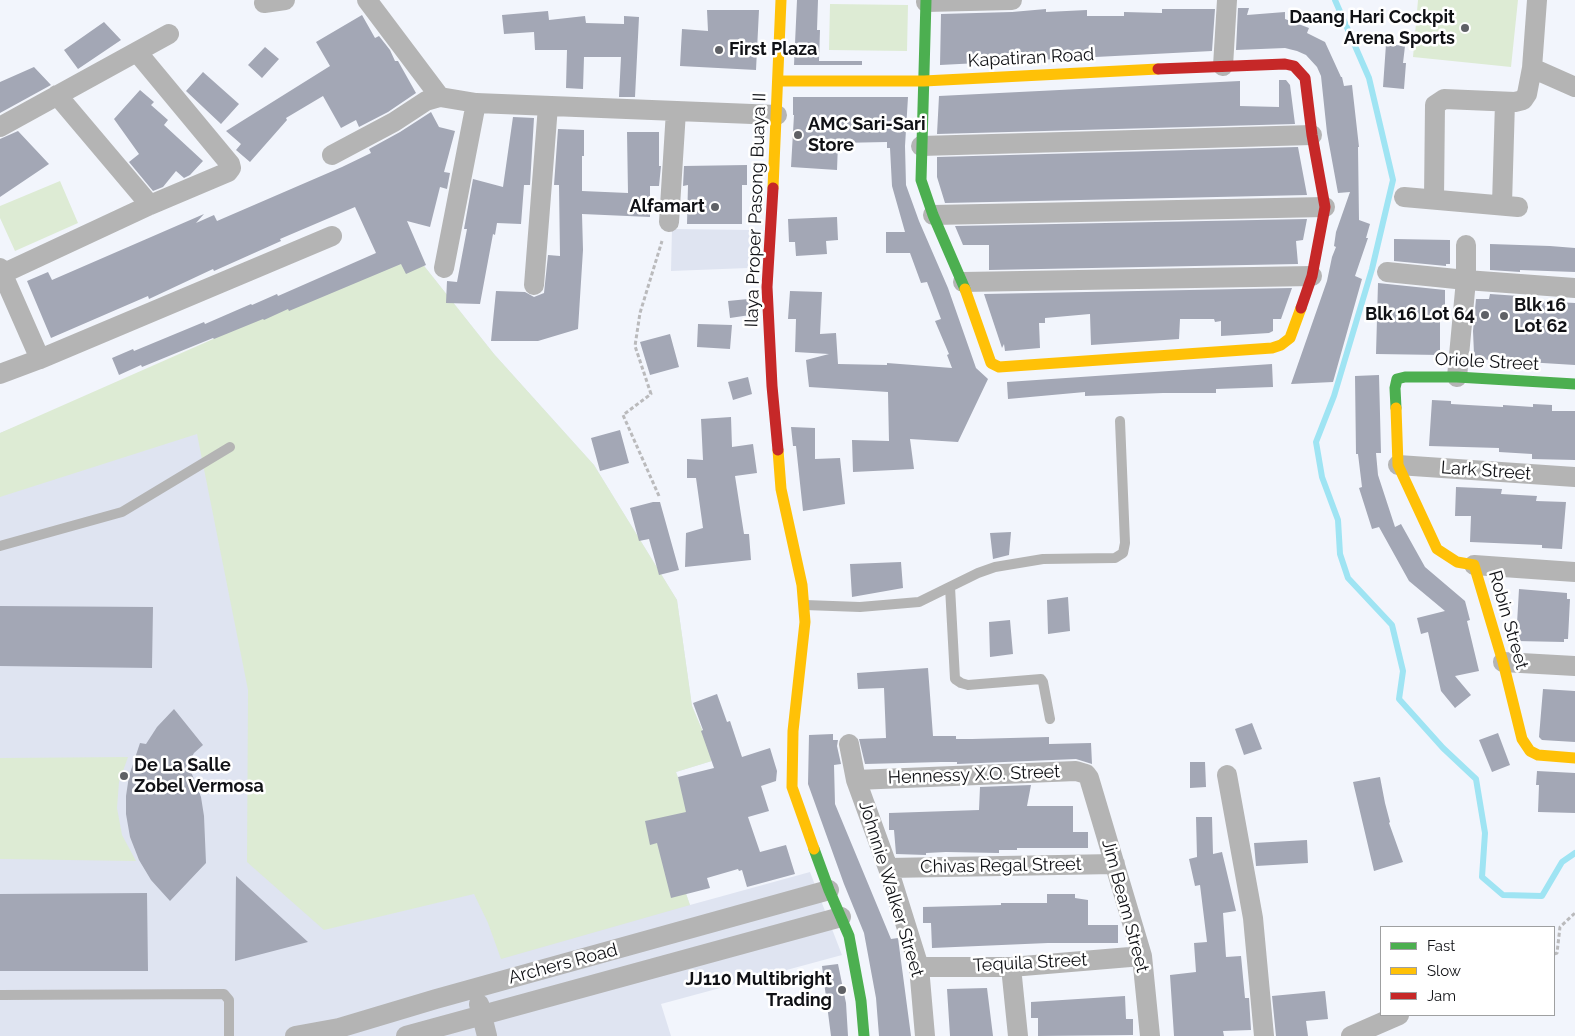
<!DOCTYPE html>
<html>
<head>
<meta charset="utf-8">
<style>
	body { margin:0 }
	#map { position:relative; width:1575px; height:1036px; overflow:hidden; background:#f2f5fc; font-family:Raleway,sans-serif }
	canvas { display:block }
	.legend { position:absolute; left:1380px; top:926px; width:175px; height:90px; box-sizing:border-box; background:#fff; border:1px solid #9fa0a1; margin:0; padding:6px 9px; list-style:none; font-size:15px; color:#101115 }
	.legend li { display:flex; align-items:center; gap:10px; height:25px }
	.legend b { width:25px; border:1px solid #9fa0a1 }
</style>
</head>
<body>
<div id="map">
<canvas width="1575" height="1036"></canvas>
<ul class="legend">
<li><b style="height:6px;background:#4caf50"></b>Fast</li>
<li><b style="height:6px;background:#ffc107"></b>Slow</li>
<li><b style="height:6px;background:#c62828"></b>Jam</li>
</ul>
</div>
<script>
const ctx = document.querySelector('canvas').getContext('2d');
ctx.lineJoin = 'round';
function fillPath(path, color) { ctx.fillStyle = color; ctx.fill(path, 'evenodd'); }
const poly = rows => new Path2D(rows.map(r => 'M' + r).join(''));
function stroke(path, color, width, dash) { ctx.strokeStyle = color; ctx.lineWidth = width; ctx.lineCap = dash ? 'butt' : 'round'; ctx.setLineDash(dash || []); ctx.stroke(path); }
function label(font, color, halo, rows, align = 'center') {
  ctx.font = font + ' Raleway,sans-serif'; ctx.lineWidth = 5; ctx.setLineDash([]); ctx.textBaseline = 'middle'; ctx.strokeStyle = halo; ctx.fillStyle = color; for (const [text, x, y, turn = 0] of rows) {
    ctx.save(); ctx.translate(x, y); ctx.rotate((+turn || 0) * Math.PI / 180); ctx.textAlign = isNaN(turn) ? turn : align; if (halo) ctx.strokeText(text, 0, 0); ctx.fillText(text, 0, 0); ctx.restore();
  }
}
const built = poly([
	[672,229,751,230,748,268,671,271],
	[421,262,494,354,594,465,677,600,692,706,715,760,676,772,695,826,666,836,690,905,810,872,842,955,661,1004,671,1036,0,1036,0,433]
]);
const green = poly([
	[1418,0,1518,0,1511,67,1413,57],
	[830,4,908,5,907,51,829,50],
	[60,181,78,223,15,251,0,218,0,206],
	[421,262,494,354,594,465,677,600,692,706,715,760,676,772,695,826,666,836,690,905,501,959,488,923,474,894,324,930,247,862,248,690,197,434,0,497,0,433,381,265],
	[128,757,119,782,117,808,122,835,136,861,0,859,0,758]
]);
const stream = poly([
	[1335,0,1369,78,1393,180,1372,269,1334,396,1316,442,1322,477,1338,520,1340,554,1348,578,1392,625,1403,671,1399,699,1443,748,1476,779,1485,833,1482,877,1503,895,1542,896,1562,862,1575,853]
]);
const building = poly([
	[797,0,818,0,817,30,820,30,819,61,862,61,862,65,794,65],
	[1238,8,1249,8,1247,15,1285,12,1285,19,1309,28,1307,33,1325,42,1341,77,1342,77,1344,86,1352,85,1359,147,1358,147,1359,220,1370,224,1366,238,1368,238,1355,276,1362,279,1333,382,1291,384,1327,281,1332,257,1336,247,1334,246,1336,232,1350,192,1338,193,1327,133,1321,76,1317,67,1306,55,1297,51,1285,48,1236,50],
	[1046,9,1046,12,1087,10,1087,16,1124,16,1124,12,1162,13,1162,9,1215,9,1212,51,940,65,941,14,1012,12],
	[707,10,759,10,756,70,680,66,682,29,708,31],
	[548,11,549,20,585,16,586,23,624,24,624,16,639,17,635,97,619,97,621,57,584,57,583,89,566,88,567,50,535,50,534,32,504,34,502,15],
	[362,15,375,38,379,36,390,50,395,61,398,61,416,93,388,112,359,127,356,120,341,128,323,96,286,118,287,120,250,162,236,150,241,144,226,131,330,66,316,42],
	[104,22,121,40,78,69,64,50],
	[1386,44,1405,46,1403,63,1406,63,1404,89,1383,87],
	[265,47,279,59,262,78,248,65],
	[34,67,51,85,0,113,0,82],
	[203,72,239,104,221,124,186,91],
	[1279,80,1286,80,1290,85,1295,124,937,134,939,96,1240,81,1240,106,1279,107],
	[140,90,154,102,151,105,168,120,164,125,203,161,190,175,184,178,176,171,163,187,153,191,129,162,139,154,114,119],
	[793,97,908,97,905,146,906,185,919,221,948,288,976,368,988,379,958,442,910,439,914,469,853,472,852,440,889,441,888,392,809,387,806,360,829,354,795,352,796,319,788,319,790,291,822,292,820,334,836,333,838,364,887,365,887,363,952,368,947,355,949,354,935,321,941,319,927,282,921,283,910,253,886,253,886,232,905,232,892,186,890,148,887,148,887,142,838,143,837,170,791,167,794,115,793,115],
	[431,112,439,127,455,131,444,172,450,173,447,189,440,187,430,227,407,221,426,265,406,274,401,264,289,311,288,309,264,320,263,319,214,339,213,338,142,367,141,365,119,375,112,358,133,349,134,351,204,322,205,324,251,304,252,305,277,294,278,296,376,253,355,207,280,239,281,241,214,271,213,269,149,299,148,296,51,338,27,281,48,272,52,280,204,214,196,223,214,215,217,221,342,167,371,153,369,149,400,132],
	[513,117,534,118,530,185,524,185,521,224,497,223,495,235,493,234,480,304,446,303,447,281,457,282,467,229,464,229,473,179,503,187],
	[558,129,584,130,584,156,582,156,582,191,628,193,627,132,659,132,659,166,661,166,659,186,650,186,650,217,582,214,583,250,578,329,538,341,491,341,496,291,525,292,534,297,544,293,548,255,560,256,559,185,554,185],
	[18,131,49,164,0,197,0,139],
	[1298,147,1307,195,945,203,937,177,937,157],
	[747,165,747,185,742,185,742,224,687,224,688,185,683,186,684,166],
	[837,217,838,240,826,241,827,254,796,256,795,242,789,242,788,219],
	[1307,219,1303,240,1296,241,1298,264,989,270,989,245,963,245,955,226],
	[1394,239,1450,240,1450,264,1446,264,1446,266,1394,261],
	[1490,244,1550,246,1575,248,1575,272,1520,270,1520,272,1490,270],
	[1378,283,1445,290,1445,314,1440,314,1440,355,1376,354],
	[1292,288,1281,319,1273,319,1273,331,1269,333,1221,336,1221,321,1215,322,1214,319,1180,319,1179,339,1091,345,1090,314,1045,318,1045,323,1039,323,1040,348,1005,351,1004,344,1002,348,984,294],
	[1490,294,1519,296,1519,300,1575,303,1575,365,1478,359,1474,354,1473,331,1476,299,1489,299],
	[748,299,750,315,730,318,728,301],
	[698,324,732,325,730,349,697,347],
	[670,334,679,367,650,375,640,342],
	[1272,364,1273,387,1216,389,1216,393,1163,393,1085,396,1085,392,1008,399,1007,382],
	[1379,375,1381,453,1376,453,1378,475,1395,527,1401,524,1425,567,1465,601,1470,620,1467,621,1479,671,1455,676,1471,695,1455,708,1441,691,1428,632,1421,634,1417,618,1445,611,1409,581,1379,527,1372,529,1359,488,1362,487,1358,454,1356,454,1355,376],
	[748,377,752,394,733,400,728,382],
	[1432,400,1451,401,1451,404,1503,407,1503,405,1533,407,1533,404,1552,405,1552,411,1575,411,1575,460,1532,459,1532,454,1499,452,1499,448,1429,446],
	[731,417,732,447,753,444,757,473,735,476,744,534,749,534,751,560,685,567,686,533,703,528,696,478,687,478,687,459,703,460,701,419],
	[791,427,815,428,815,459,840,458,845,504,803,511,796,446,793,446],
	[620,430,629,463,600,471,591,438],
	[1456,487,1502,489,1501,494,1537,496,1536,501,1566,502,1562,549,1542,548,1542,545,1470,542,1471,516,1455,516],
	[653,502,660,502,679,570,659,575,649,539,639,541,630,508],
	[1011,532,1009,555,993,559,990,533],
	[901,562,903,588,852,597,850,564],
	[1519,589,1567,593,1567,599,1570,599,1568,639,1564,639,1564,642,1516,641],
	[1068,597,1070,631,1048,634,1047,600],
	[0,606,153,607,152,668,0,666],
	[1010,620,1013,654,990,657,989,622],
	[928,668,933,736,956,736,956,739,972,739,1049,737,1049,744,1091,743,1092,764,1076,759,957,764,957,762,941,762,865,764,859,739,886,738,884,688,858,689,857,673],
	[1543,689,1575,691,1575,742,1542,740,1539,737],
	[717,694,727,722,730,721,742,757,770,748,777,771,776,781,761,786,769,811,748,817,760,852,786,845,795,874,747,887,742,870,739,871,738,869,707,878,710,888,671,898,657,843,650,845,645,821,686,812,678,777,714,768,701,731,703,730,693,703],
	[174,709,203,745,194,753,188,764,201,797,204,816,206,863,170,901,151,880,139,860,130,837,126,814,126,796,129,776,140,743,146,744,157,727],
	[1252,723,1262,749,1244,755,1235,729],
	[1498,733,1510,765,1492,772,1479,740],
	[833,734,833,740,838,740,837,746,841,764,834,765,835,804,891,939,898,938,911,1036,879,1036,876,998,864,933,844,884,808,784,809,735],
	[1190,762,1205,762,1206,787,1190,788],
	[1537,771,1575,773,1575,813,1538,812,1539,785,1536,785],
	[1380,777,1385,803,1390,822,1389,823,1403,862,1374,871,1353,782],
	[1031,785,1027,806,1073,806,1073,832,1088,832,1088,848,1017,848,1017,850,999,850,999,853,946,852,926,853,926,855,896,854,894,830,889,830,889,813,979,810,980,787],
	[1196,817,1212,817,1213,854,1222,852,1236,911,1223,913,1226,957,1241,956,1245,998,1249,998,1251,1030,1223,1031,1224,1036,1174,1036,1170,975,1196,972,1194,943,1207,942,1200,885,1195,886,1189,859,1197,857],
	[1307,840,1308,863,1256,866,1254,843],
	[236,876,308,942,235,961],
	[147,893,148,971,0,971,0,894],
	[1047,894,1075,894,1075,898,1088,900,1088,925,1118,925,1118,943,1048,943,932,948,931,923,923,923,923,907,1001,905,1001,903,1047,903],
	[838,964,846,1003,848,1036,831,1036,822,966],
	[987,988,993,1036,950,1036,947,989],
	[1325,991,1328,1019,1306,1021,1308,1036,1276,1036,1272,996],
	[1125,996,1126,1019,1133,1019,1133,1035,1038,1036,1038,1018,1031,1018,1031,1002]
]);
const path = poly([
	[659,496,623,415,651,394,635,346,640,313,662,241],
	[1554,954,1557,953,1560,927,1575,913]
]);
const lane = poly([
	[0,546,122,512,230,447],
	[950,587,955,679,961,683,968,685,1041,679,1043,682,1050,719],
	[805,605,860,607,919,602,978,573,995,567,1043,559,1115,558,1123,553,1125,543,1120,421],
	[0,995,224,994,229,1000,229,1036]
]);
const street = poly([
	[367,0,440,97,476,103,777,115],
	[1537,0,1532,68,1575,87],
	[926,2,1012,0],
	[264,3,285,0],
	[1223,66,1227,0],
	[57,95,150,205],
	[0,127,169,34],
	[921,146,1312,135],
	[332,155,394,122,426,101,440,97],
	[1404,197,1518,207],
	[1434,199,1435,105,1444,99,1515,102,1523,100,1527,94,1532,68],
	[1502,204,1505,102],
	[933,215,1325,207],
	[669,222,676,111],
	[0,268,40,359],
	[444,268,476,103],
	[1387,272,1466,280,1575,288],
	[2,274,150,205,228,172,231,168,230,164,137,52],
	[963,282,1312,276],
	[534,285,548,106],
	[0,374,40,359,332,236],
	[1457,377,1466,280,1466,245],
	[1398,465,1575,477],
	[1474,565,1575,572],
	[1503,662,1575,666],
	[849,744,856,780,888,868,919,967,925,1036],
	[1227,775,1253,918,1264,1036],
	[856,780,1076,771,1086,774,1089,778,1142,956,1150,1036],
	[888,868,1115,864],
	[919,967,1011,967,1142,956],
	[1011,967,1018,1036],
	[479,1004,487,1036],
	[295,1036,339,1028,436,999,829,890],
	[406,1036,841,917],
	[1351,1036,1399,1015]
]);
const fast = poly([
	[926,0,921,180,933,215,965,289],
	[1396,408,1395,388,1397,379,1405,377,1457,377,1575,384],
	[814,849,829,890,849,936,861,1001,864,1036]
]);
const slow = poly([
	[778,81,924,81,1158,69],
	[773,188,781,0],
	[965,289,991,363,999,367,1272,348,1281,345,1290,338,1301,308],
	[1396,408,1398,465,1437,549,1457,562,1474,565,1503,662,1522,739,1530,751,1538,755,1575,758],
	[778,450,781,489,802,585,805,622,793,731,792,787,814,849]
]);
const jam = poly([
	[1158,69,1285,64,1294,66,1305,78,1312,135,1325,207,1312,276,1301,308],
	[773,188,767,287,772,386,778,450]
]);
const markers = [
	[1465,28,5,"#5f6166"],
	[719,50,5,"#5f6166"],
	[798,135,5,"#5f6166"],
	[715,207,5,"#5f6166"],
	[1485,315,5,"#5f6166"],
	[1504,316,5,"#5f6166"],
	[124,776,5,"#5f6166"],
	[842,990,5,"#5f6166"]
];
const poiNames = [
	["Daang Hari Cockpit",1455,18],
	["Arena Sports",1455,39],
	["First Plaza",729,50,"left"],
	["AMC Sari-Sari",808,125,"left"],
	["Store",808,146,"left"],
	["Alfamart",705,207],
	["Blk 16",1514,306,"left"],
	["Lot 62",1514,327,"left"],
	["Blk 16 Lot 64",1475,315],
	["De La Salle",134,766,"left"],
	["Zobel Vermosa",134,787,"left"],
	["JJ110 Multibright",832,980],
	["Trading",832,1001]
];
const streetNames = [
	["Kapatiran Road",1031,58,-3],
	["Ilaya Proper Pasong Buaya II",756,210,-88],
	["Oriole Street",1487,362,3],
	["Lark Street",1486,471,4],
	["Robin Street",1508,620,74],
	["Hennessy X.O. Street",974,775,-2],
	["Chivas Regal Street",1001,866,-1],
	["Johnnie Walker Street",891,889,73],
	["Jim Beam Street",1125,906,75],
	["Tequila Street",1030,963,-3],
	["Archers Road",563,964,-15]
];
fillPath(built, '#dfe4f1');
fillPath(green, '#ddebd4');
stroke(stream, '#9fe4f3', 6);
fillPath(building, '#a3a7b5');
stroke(path, '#bababc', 3, [4, 2.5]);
stroke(lane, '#b4b4b4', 10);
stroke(street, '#b4b4b4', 20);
stroke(fast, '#4caf50', 11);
stroke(slow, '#ffc107', 11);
stroke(jam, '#c62828', 11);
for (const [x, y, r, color] of markers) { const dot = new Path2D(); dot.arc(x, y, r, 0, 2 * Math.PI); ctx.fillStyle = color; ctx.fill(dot); stroke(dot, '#fff', 2); }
label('bold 18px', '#101115', '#fff', poiNames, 'right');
label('18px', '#101115', '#fff', streetNames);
</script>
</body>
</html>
